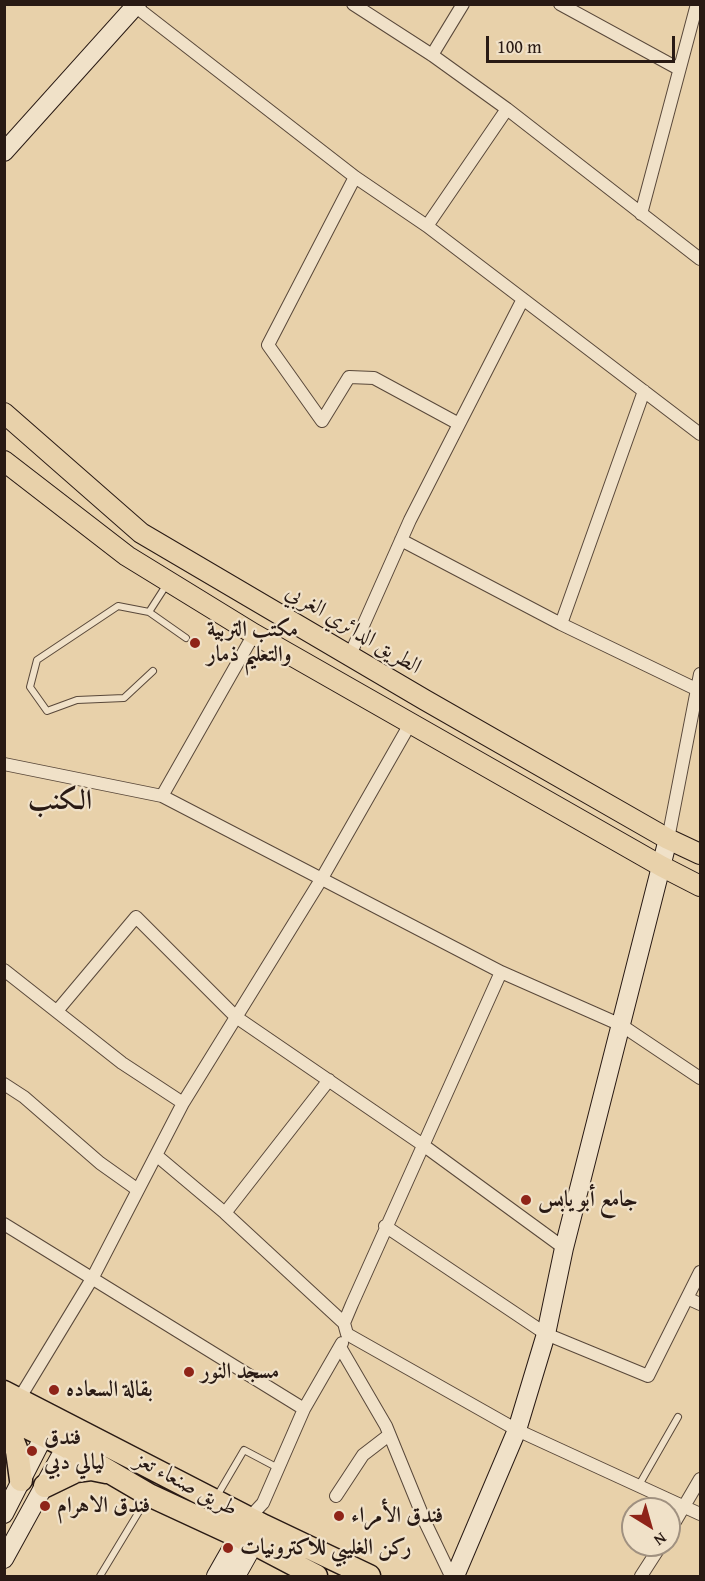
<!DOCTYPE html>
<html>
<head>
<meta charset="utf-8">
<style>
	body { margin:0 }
	#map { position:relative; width:705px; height:1581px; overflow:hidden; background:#e8d1aa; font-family:"Gentium Book Plus",serif }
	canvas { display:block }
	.frame { position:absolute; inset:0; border:6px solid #291a14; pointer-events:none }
	.north { position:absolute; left:621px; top:1497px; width:60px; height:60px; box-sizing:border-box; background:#f0e1c8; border:2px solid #a09180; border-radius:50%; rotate:143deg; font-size:16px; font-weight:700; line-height:24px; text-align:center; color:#291a14 }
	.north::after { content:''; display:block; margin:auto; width:21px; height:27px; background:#8f2418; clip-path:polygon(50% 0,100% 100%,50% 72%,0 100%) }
	.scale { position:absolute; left:486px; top:36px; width:189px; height:27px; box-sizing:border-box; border:3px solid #291a14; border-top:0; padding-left:8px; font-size:18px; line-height:21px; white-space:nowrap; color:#291a14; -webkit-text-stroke:4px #f0e1c8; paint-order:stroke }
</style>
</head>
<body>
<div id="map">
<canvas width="705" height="1581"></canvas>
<div class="frame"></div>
<div class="north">N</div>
<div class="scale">100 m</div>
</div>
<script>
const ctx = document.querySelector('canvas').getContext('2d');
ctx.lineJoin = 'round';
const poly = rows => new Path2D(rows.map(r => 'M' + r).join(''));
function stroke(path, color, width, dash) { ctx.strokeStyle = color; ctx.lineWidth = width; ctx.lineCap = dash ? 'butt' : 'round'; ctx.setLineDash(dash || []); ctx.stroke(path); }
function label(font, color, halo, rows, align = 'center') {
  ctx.font = font + ' "Gentium Book Plus",Amiri,serif'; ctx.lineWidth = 4.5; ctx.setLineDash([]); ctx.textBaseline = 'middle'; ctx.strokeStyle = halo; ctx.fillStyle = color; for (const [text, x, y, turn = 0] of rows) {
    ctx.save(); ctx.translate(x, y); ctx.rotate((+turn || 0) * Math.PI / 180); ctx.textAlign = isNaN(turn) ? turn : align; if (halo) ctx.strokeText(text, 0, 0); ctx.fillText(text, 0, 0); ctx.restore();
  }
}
const lane = poly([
	[149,612,186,638],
	[153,671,124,698,77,700,47,711,30,687,37,660,118,606,149,612,167,584],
	[639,1485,678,1417],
	[217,1496,244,1450,278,1468],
	[100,1576,146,1500]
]);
const street = poly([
	[353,4,432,55,507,109,700,259],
	[560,4,679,69],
	[136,7,355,177,427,226,700,434],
	[432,55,463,4],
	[355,177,268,345,322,421,349,377,374,378,459,424],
	[641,214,697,4],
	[427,226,507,109],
	[401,540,561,624,698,690],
	[561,624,644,391],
	[350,655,410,520,523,299],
	[4,764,162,796,501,972,621,1025,700,1078],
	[162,796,254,634],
	[668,839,700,674],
	[4,970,122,1063,183,1103],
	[501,972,352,1304,344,1323,347,1334,517,1430,700,1514],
	[57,1011,136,917,236,1017,423,1145,564,1248],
	[4,1084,24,1097,100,1163,138,1190],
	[156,1155,225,1213,344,1323],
	[225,1213,329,1080],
	[4,1224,304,1409],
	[385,1226,546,1334,648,1376,700,1272],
	[689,1299,700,1304],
	[340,1347,386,1426,426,1524,451,1576],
	[19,1399,93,1277,183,1103,322,878,410,724],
	[336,1496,363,1455,389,1435],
	[249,1518,263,1503,304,1409,342,1343],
	[669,1532,700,1479],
	[641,1576,661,1545]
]);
const secondary = poly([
	[4,152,137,4],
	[4,1514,49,1426],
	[4,1559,71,1437],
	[216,1576,245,1525],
	[236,1576,260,1533],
	[455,1576,517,1430,546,1334,564,1248,668,839]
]);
const primary = poly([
	[4,413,141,533,425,700,668,839,700,854],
	[4,461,127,556,254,634,661,866,700,886]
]);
const highway = poly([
	[4,1392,264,1526,369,1576],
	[4,1416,67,1447,149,1495,255,1544,316,1576],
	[4,1418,17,1451,21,1480],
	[45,1486,76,1471,91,1469,106,1472]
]);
const markers = [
	[195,643,6,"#8f2418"],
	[526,1200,6,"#8f2418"],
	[189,1372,6,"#8f2418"],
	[54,1390,6,"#8f2418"],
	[32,1451,6,"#8f2418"],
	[45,1506,6,"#8f2418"],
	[339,1516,6,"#8f2418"],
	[228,1548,6,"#8f2418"]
];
const poiNames = [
	["مكتب التربية",207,630],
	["والتعليم ذمار",207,655],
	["جامع أبو يابس",538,1200],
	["مسجد النور",201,1372],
	["بقالة السعاده",66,1390],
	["فندق",44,1438],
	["ليالي دبي",44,1463],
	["فندق الاهرام",57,1506],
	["فندق الأمراء",351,1516],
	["ركن الغليبي للاكترونيات",240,1548]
];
const streetNames = [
	["الطريق الدائري الغربي",353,630,31],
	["طريق صنعاء تعز",186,1485,28]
];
const districtNames = [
	["الكنب",60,802]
];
stroke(lane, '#59483a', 8);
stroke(street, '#59483a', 14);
stroke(secondary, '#291a14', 20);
stroke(primary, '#291a14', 22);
stroke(highway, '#291a14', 25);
stroke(lane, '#f0e1c8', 6);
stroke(street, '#f0e1c8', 12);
stroke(secondary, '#f0e1c8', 18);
stroke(primary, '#e8d1aa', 20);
stroke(highway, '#e8d1aa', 22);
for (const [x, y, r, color] of markers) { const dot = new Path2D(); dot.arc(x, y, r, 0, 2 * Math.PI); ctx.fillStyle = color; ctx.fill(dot); stroke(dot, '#f0e1c8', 2); }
label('bold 22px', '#291a14', '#f0e1c8', poiNames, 'left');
label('22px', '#291a14', '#f0e1c8', streetNames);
label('bold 28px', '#291a14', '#f0e1c8', districtNames);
</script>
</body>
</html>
